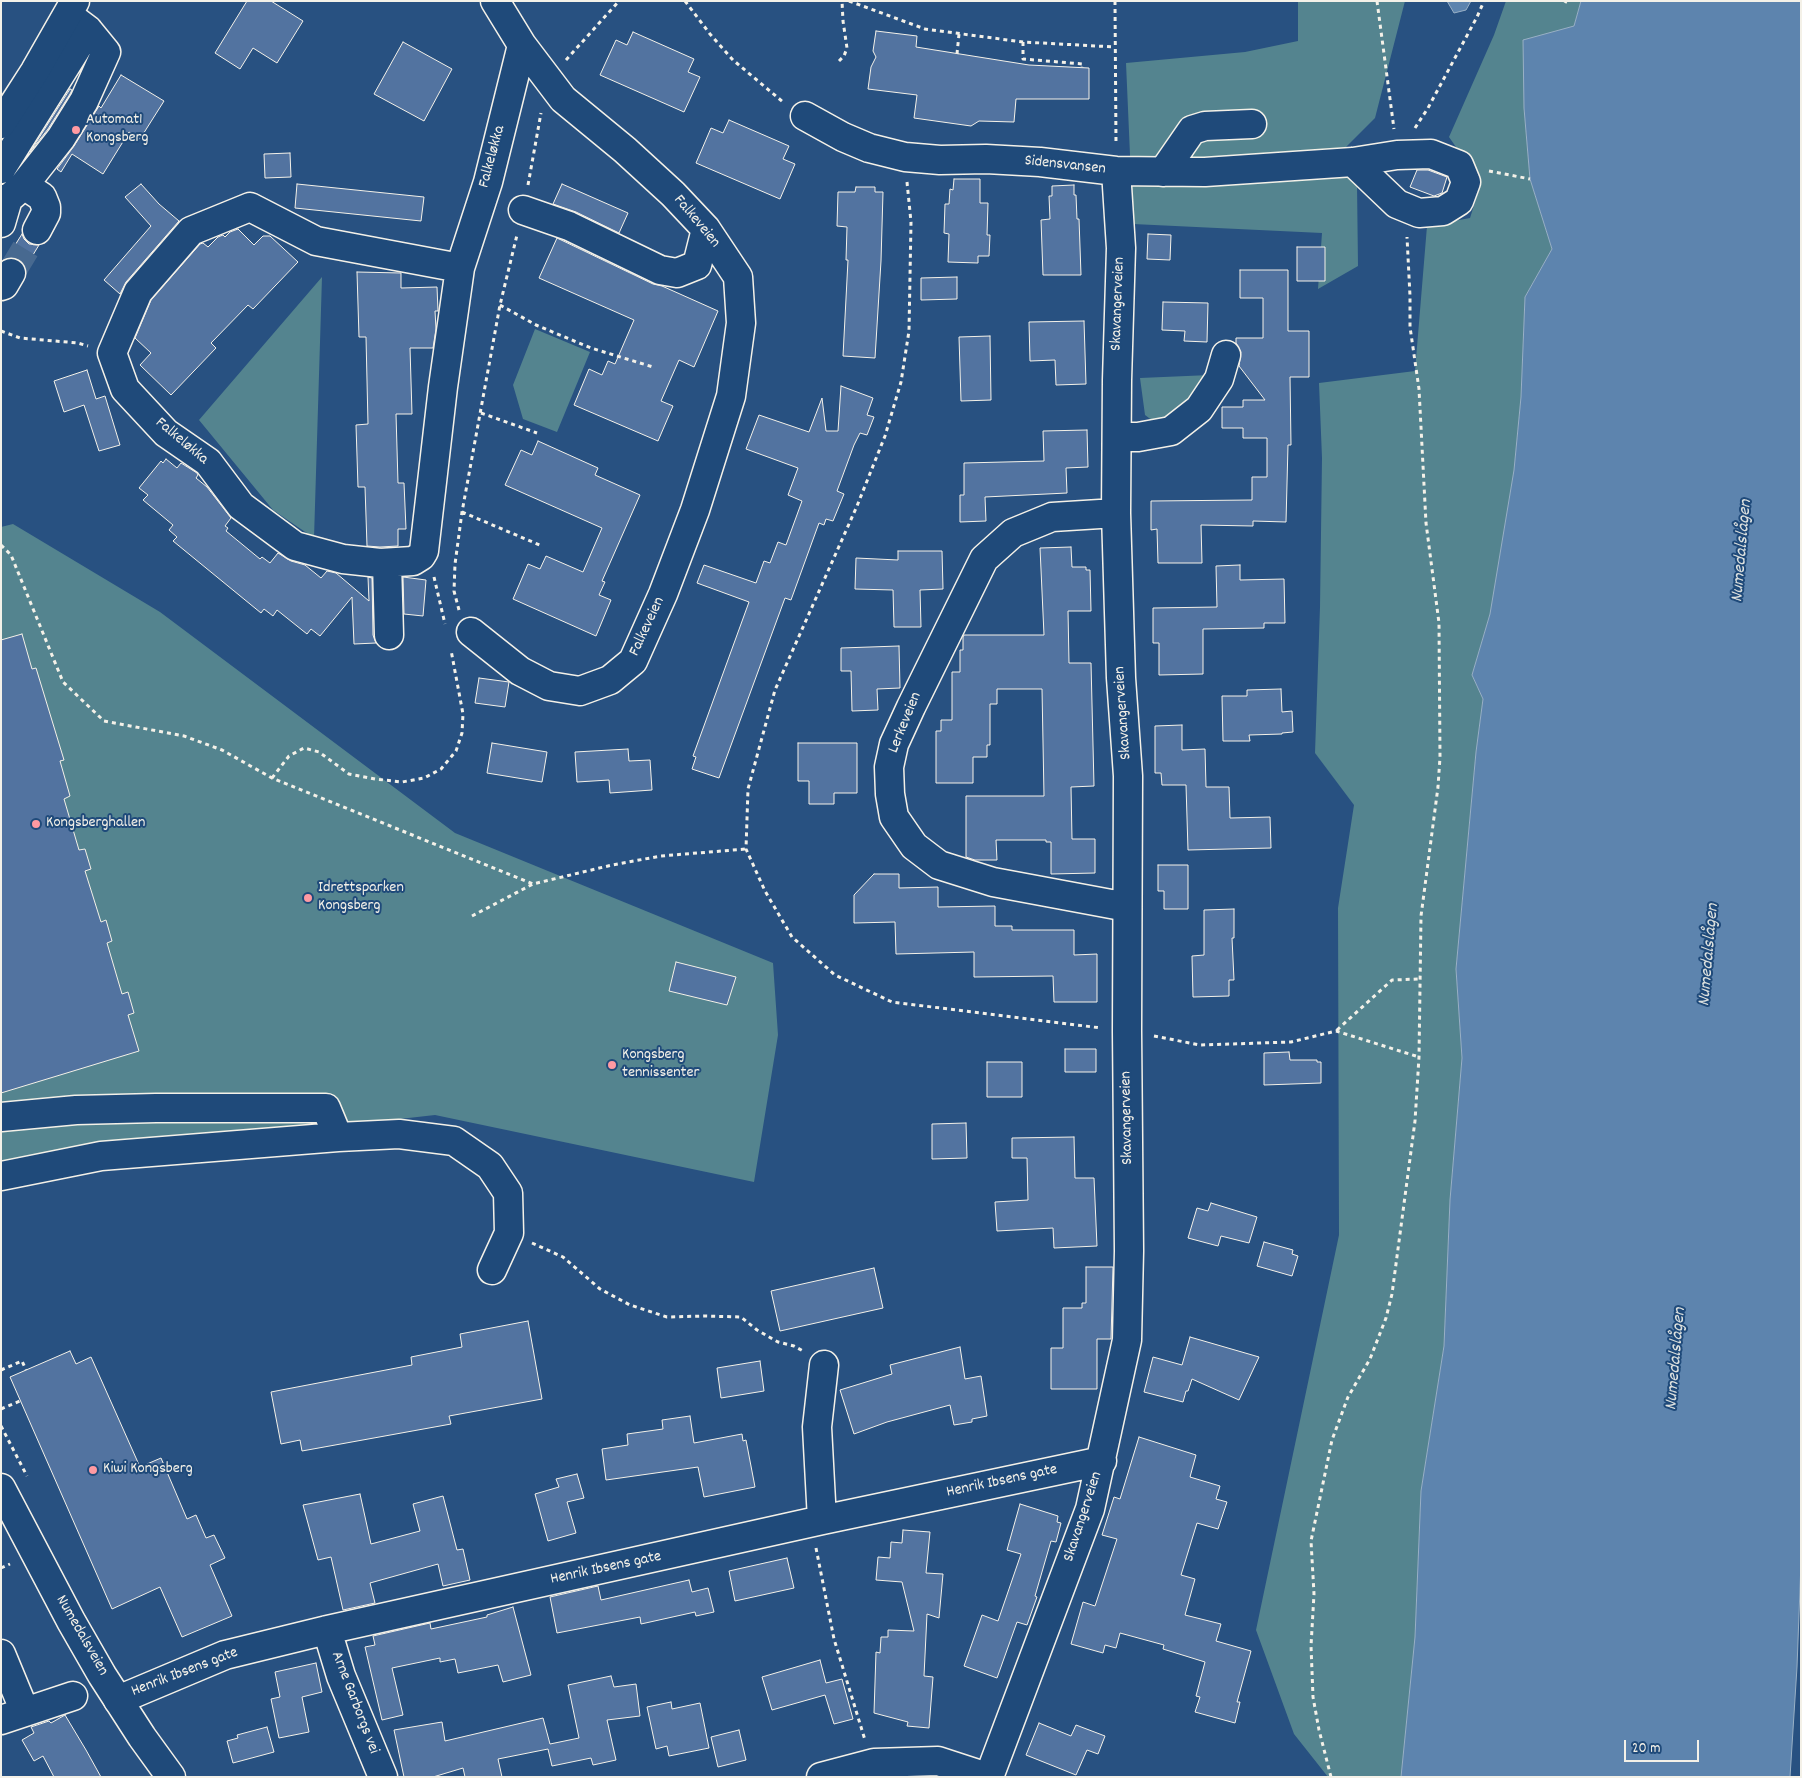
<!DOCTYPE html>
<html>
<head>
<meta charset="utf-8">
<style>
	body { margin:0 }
	#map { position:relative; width:1802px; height:1778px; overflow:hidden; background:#285181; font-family:Dekko,sans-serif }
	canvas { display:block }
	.frame { position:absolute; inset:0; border:2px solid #f4f1e8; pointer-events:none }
	.scale { position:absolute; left:1624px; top:1740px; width:75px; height:22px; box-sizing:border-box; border:2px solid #f4f1e8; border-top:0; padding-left:6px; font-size:15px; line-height:18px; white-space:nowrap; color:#f4f1e8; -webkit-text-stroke:4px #1f4a7a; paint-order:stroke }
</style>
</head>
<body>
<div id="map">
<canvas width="1802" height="1778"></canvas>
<div class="frame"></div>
<div class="scale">20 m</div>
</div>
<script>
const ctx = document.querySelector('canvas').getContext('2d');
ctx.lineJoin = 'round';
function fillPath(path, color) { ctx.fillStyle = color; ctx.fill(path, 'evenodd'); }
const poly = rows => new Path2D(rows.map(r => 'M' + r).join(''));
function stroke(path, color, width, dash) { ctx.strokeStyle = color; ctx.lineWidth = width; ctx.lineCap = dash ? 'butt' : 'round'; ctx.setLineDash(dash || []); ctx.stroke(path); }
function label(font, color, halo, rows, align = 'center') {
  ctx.font = font + ' Dekko,sans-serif'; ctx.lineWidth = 4; ctx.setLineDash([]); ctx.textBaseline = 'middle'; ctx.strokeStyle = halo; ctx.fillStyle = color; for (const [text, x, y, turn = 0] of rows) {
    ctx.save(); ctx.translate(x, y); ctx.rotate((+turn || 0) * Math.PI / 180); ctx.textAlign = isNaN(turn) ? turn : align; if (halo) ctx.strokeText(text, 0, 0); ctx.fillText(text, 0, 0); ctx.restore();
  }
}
const green = poly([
	[1298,1,1405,1,1375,118,1346,147,1336,167,1357,184,1358,266,1318,289,1322,233,1133,224,1126,63,1245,52,1298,41],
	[1506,1,1581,1,1574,26,1524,108,1530,179,1552,249,1525,297,1521,397,1514,470,1490,614,1472,675,1483,699,1476,752,1456,969,1462,1058,1450,1200,1444,1346,1421,1491,1415,1637,1401,1777,1328,1777,1294,1734,1256,1630,1339,1235,1338,908,1354,805,1315,753,1320,607,1322,458,1319,383,1415,371,1427,226,1470,218,1481,183,1449,137,1494,35],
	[322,277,314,538,273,510,199,420],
	[535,329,590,352,557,432,523,419,513,385],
	[1210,375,1202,394,1157,424,1145,415,1140,378],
	[13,524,160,612,455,833,773,963,778,1035,754,1182,435,1115,1,1164,1,527]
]);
const water = poly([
	[1447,1,1471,1,1466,10,1454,13,1447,1],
	[1581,1,1801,1,1801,1562,1797,1667,1790,1777,1401,1777,1415,1637,1421,1491,1444,1346,1450,1200,1462,1058,1456,969,1476,752,1483,699,1472,675,1490,614,1514,470,1521,397,1525,297,1552,249,1530,179,1524,108,1523,40,1574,26,1581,1]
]);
const building = poly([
	[247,1,271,1,303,21,277,63,253,48,240,69,215,53,247,1],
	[876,31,917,36,916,47,1029,65,1089,68,1089,99,1016,99,1014,122,979,121,971,126,914,118,917,95,868,89,871,67,876,57,873,51,876,31],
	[633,32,694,59,688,72,700,77,684,112,600,75,616,40,627,45,633,32],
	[403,42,452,69,424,121,374,94,403,42],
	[121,75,164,101,140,139,129,132,103,174,72,154,61,172,57,169,74,146,99,106,101,108,121,75],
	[70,89,72,90,70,94,48,129,30,152,70,89],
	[729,120,789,146,783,159,795,164,780,199,696,163,711,128,723,133,729,120],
	[290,153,291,177,265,178,264,154,290,153],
	[1417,170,1428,170,1447,177,1442,193,1434,196,1410,187,1417,170],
	[954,179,980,179,980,203,988,203,987,235,990,235,989,256,978,256,978,263,948,262,949,234,944,233,945,204,949,204,950,189,953,190,954,179],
	[141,184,159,204,179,221,126,282,120,294,104,280,151,226,125,197,141,184],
	[297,184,424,197,421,221,295,208,297,184],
	[562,184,628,213,619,233,576,212,553,204,562,184],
	[1074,185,1074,195,1076,195,1077,219,1079,219,1081,275,1043,275,1041,220,1050,219,1049,196,1052,196,1052,186,1074,185],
	[856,187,875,187,875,192,883,192,881,261,875,358,843,356,848,260,846,260,847,227,837,226,838,192,855,192,856,187],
	[238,229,254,245,263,236,270,236,298,262,253,309,248,305,211,343,216,348,171,395,140,365,151,353,135,338,151,300,200,244,203,243,208,247,218,237,223,235,225,237,230,232,238,229],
	[22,234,24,239,29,244,39,245,25,268,18,259,7,258,22,234],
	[1148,234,1171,235,1170,260,1147,259,1148,234],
	[557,238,653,284,662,286,718,311,694,367,679,360,661,401,673,406,658,441,574,405,589,369,602,375,608,361,615,364,634,320,539,278,557,238],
	[1297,247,1325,247,1325,281,1297,281,1297,247],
	[1240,270,1288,270,1288,331,1309,331,1309,377,1290,377,1291,445,1288,445,1286,522,1253,521,1253,526,1201,525,1202,563,1158,563,1157,529,1151,530,1151,501,1252,500,1252,477,1267,477,1267,438,1243,438,1243,428,1222,428,1222,407,1243,407,1243,400,1265,400,1239,366,1241,352,1236,343,1236,338,1263,338,1263,298,1240,298,1240,270],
	[357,272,401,273,401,288,437,287,438,311,435,311,436,329,433,348,410,348,412,414,396,414,398,483,404,483,406,529,398,529,398,546,380,547,367,546,365,487,358,487,356,425,368,424,366,337,359,337,357,272],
	[957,277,957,299,921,300,921,278,957,277],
	[1163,302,1208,303,1207,342,1184,341,1185,331,1162,330,1163,302],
	[1084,321,1086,384,1056,385,1055,360,1030,361,1029,322,1084,321],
	[990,336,991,400,961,401,959,337,990,336],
	[87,370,96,399,105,396,120,445,99,451,84,405,64,412,54,381,87,370],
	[841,386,873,398,867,415,874,417,867,435,860,433,854,445,837,491,844,494,833,521,826,519,824,525,819,523,791,600,785,598,719,778,692,769,696,757,693,756,749,602,697,583,704,565,756,583,764,561,770,563,778,542,786,545,802,501,788,495,798,468,746,449,759,415,809,432,822,398,826,431,838,431,841,386],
	[1087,430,1088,467,1066,468,1067,493,985,497,986,521,960,522,960,495,964,495,964,463,1044,461,1043,431,1087,430],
	[538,441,598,468,595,475,640,495,602,581,605,582,599,595,611,600,596,636,513,599,528,564,540,569,546,556,583,572,602,528,505,485,521,450,532,455,538,441],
	[166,459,177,468,181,463,197,473,198,475,196,478,207,487,231,518,225,526,228,528,226,531,260,559,262,557,270,563,278,553,291,561,305,565,321,578,327,571,336,573,369,601,368,577,372,578,373,635,376,643,354,644,352,597,320,636,311,629,307,634,277,610,273,616,264,609,261,613,173,541,177,537,169,530,173,525,143,500,148,495,139,488,161,461,163,463,166,459],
	[1071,547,1072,567,1086,567,1086,570,1090,570,1091,611,1068,611,1069,663,1091,663,1094,786,1071,787,1072,839,1095,839,1095,873,1051,874,1051,842,1046,842,1046,840,996,840,997,860,975,860,966,857,966,796,1044,796,1042,689,997,689,997,704,990,704,990,745,987,745,987,757,973,757,973,783,936,783,936,731,941,731,941,720,952,720,952,672,960,672,960,650,963,650,963,637,964,635,1044,635,1040,548,1071,547],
	[898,551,942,551,943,589,920,590,921,627,894,627,893,590,855,589,856,558,898,560,898,551],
	[1240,565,1240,580,1284,579,1285,623,1264,623,1264,628,1203,629,1203,674,1159,675,1159,643,1153,643,1153,608,1217,607,1216,566,1240,565],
	[403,577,426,580,423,616,404,614,403,577],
	[22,634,32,669,36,668,64,760,60,761,70,796,64,799,79,850,85,849,91,869,85,871,101,922,106,920,112,941,107,943,122,994,128,992,134,1013,128,1015,139,1051,1,1093,1,640,22,634],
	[899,646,900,688,877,689,878,710,852,711,851,671,841,671,841,648,899,646],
	[479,678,509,682,505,707,475,703,479,678],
	[1281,689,1282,712,1292,711,1293,732,1282,733,1282,734,1249,735,1250,741,1223,741,1222,696,1247,696,1247,690,1281,689],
	[1182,725,1182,750,1205,749,1206,787,1229,787,1230,818,1270,817,1271,848,1188,850,1186,785,1162,785,1161,773,1155,773,1155,726,1182,725],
	[492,743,547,752,542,782,487,773,492,743],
	[798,743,857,743,857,793,834,793,834,804,809,804,809,781,798,781,798,743],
	[628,749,629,761,650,760,652,790,610,793,609,780,577,782,575,752,628,749],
	[1158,865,1188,865,1188,909,1164,909,1164,891,1158,891,1158,865],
	[874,874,899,874,899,888,938,887,938,907,995,906,995,926,1012,926,1012,930,1074,930,1074,955,1097,954,1097,1002,1054,1002,1053,976,974,977,974,952,896,954,895,922,854,923,854,895,874,874],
	[1234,909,1234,938,1232,938,1234,980,1229,980,1229,996,1193,997,1192,956,1204,955,1204,910,1234,909],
	[676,962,736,977,727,1005,669,991,676,962],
	[1065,1049,1096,1049,1096,1072,1065,1072,1065,1049],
	[1289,1052,1290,1060,1317,1060,1317,1062,1321,1062,1321,1083,1264,1085,1264,1053,1289,1052],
	[987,1062,1022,1062,1022,1097,987,1097,987,1062],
	[966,1123,967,1158,932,1159,932,1124,966,1123],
	[1074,1137,1075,1178,1094,1178,1097,1246,1054,1248,1053,1228,997,1231,995,1202,1028,1200,1027,1158,1012,1158,1012,1138,1074,1137],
	[1211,1203,1257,1217,1249,1243,1221,1236,1218,1246,1188,1238,1197,1208,1208,1211,1211,1203],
	[1264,1242,1293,1250,1292,1254,1298,1256,1292,1276,1257,1266,1264,1242],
	[1086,1267,1113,1267,1111,1339,1097,1339,1097,1389,1051,1389,1051,1348,1063,1348,1063,1308,1082,1308,1082,1303,1086,1303,1086,1267],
	[874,1268,883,1308,780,1331,771,1291,874,1268],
	[528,1321,542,1399,449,1416,451,1424,302,1451,300,1440,281,1444,271,1392,412,1365,411,1357,462,1347,460,1334,528,1321],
	[1190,1337,1259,1357,1239,1400,1192,1379,1188,1391,1186,1391,1183,1402,1144,1392,1153,1357,1182,1365,1190,1337],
	[960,1347,965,1379,981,1376,987,1416,972,1419,972,1422,954,1425,950,1405,887,1422,854,1434,840,1390,892,1374,890,1365,960,1347],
	[70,1351,76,1364,91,1357,140,1467,161,1458,187,1519,196,1515,206,1538,214,1535,225,1558,210,1565,232,1616,182,1637,160,1587,112,1609,10,1377,70,1351],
	[760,1361,764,1391,721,1398,717,1368,760,1361],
	[690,1416,694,1443,742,1434,743,1441,746,1440,755,1487,704,1497,698,1467,606,1480,602,1449,628,1445,627,1434,663,1429,662,1420,690,1416],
	[1139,1437,1196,1455,1190,1477,1220,1486,1216,1499,1227,1502,1218,1529,1197,1523,1181,1575,1195,1579,1185,1615,1221,1624,1216,1641,1251,1651,1237,1702,1240,1702,1235,1723,1195,1712,1200,1697,1196,1696,1205,1662,1163,1649,1164,1645,1120,1633,1116,1648,1105,1645,1103,1653,1071,1644,1083,1602,1095,1606,1117,1539,1102,1535,1114,1497,1120,1499,1139,1437],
	[577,1474,584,1498,567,1502,576,1533,548,1541,535,1494,559,1487,556,1479,577,1474],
	[360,1494,371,1544,420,1531,413,1504,443,1496,457,1550,463,1549,470,1580,443,1586,438,1564,370,1583,375,1603,343,1610,331,1557,318,1560,303,1505,360,1494],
	[1020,1504,1058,1516,1057,1522,1061,1523,1056,1542,1051,1541,1035,1596,1037,1597,1027,1625,1017,1622,997,1678,964,1666,982,1615,998,1621,1021,1554,1007,1550,1020,1504],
	[903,1530,930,1532,926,1573,943,1574,939,1618,927,1614,924,1676,933,1677,929,1728,907,1726,908,1722,874,1713,876,1652,880,1653,881,1637,888,1637,888,1630,914,1631,902,1582,876,1580,878,1557,890,1558,891,1542,902,1543,903,1530],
	[787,1558,794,1588,735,1601,729,1571,787,1558],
	[689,1580,692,1592,708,1588,714,1612,696,1616,695,1612,641,1624,640,1617,557,1633,550,1597,598,1586,601,1600,689,1580],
	[513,1607,531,1675,503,1682,498,1665,458,1673,455,1659,440,1662,440,1658,392,1668,403,1715,382,1720,365,1647,375,1645,373,1636,430,1623,431,1629,487,1617,487,1615,513,1607],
	[820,1660,826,1683,842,1679,853,1719,834,1724,825,1695,772,1710,762,1677,820,1660],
	[316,1663,322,1692,302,1697,309,1732,279,1738,271,1699,280,1697,275,1672,316,1663],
	[611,1676,614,1687,636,1684,640,1716,607,1720,616,1760,593,1765,591,1758,552,1766,548,1749,498,1759,502,1777,465,1777,463,1768,433,1777,404,1777,394,1730,442,1722,445,1741,543,1718,550,1744,579,1738,568,1685,611,1676],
	[671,1702,672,1709,700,1703,709,1748,669,1756,667,1746,656,1749,647,1707,671,1702],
	[65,1715,86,1750,101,1777,54,1777,43,1756,34,1761,22,1740,34,1733,31,1727,49,1721,51,1723,65,1715],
	[1039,1723,1071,1736,1076,1725,1105,1736,1098,1754,1087,1750,1076,1775,1026,1755,1039,1723],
	[267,1727,274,1752,233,1763,227,1741,238,1738,237,1735,267,1727],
	[739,1730,746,1760,718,1767,711,1737,739,1730]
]);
const minorTunnel = poly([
	[11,273,37,230]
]);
const path = poly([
	[685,1,710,34,733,60,783,102],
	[849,1,925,29,1023,42,1115,47],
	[1115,1,1116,145],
	[1377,1,1394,129],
	[1565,3,1566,1],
	[1023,42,1023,59,1083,64,1082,67],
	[957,54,959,34],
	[566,60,619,1],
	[839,61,844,56,847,48,843,21,842,1],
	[1415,128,1428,108,1477,17,1484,1],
	[1489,171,1530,179],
	[907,182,911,222,909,331,901,382,885,436,857,506,775,690,748,789,746,849,765,891,792,937,835,975,892,1002,1101,1028],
	[528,185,541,113],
	[500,305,536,325,591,348,653,367],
	[1,331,20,338,78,343,88,346],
	[481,413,537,433],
	[462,512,542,546],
	[1,545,11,555,63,682,104,721,184,736,222,750,272,778,533,884,612,865,661,856,746,849],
	[434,577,445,624],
	[459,610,454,591,455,564,462,512,500,305,517,235],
	[272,778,289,756,304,748,319,752,349,774,375,779,402,782,424,778,441,769,456,751,462,733,463,714,451,650],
	[472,916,533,884],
	[1337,1030,1392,980,1420,979],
	[1154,1036,1200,1045,1291,1042,1336,1031,1419,1057],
	[532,1243,563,1257,600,1289,630,1305,667,1317,705,1316,741,1317,757,1330,778,1342,794,1346,803,1351],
	[1,1370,22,1361,26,1370],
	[1,1409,20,1401],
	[1,1426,27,1476],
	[816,1548,834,1639,865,1740],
	[1,1568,10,1564],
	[1331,1777,1319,1730,1313,1697,1311,1646,1314,1594,1311,1541,1332,1440,1348,1397,1370,1359,1386,1318,1392,1294,1415,1121,1419,1057,1421,916,1438,787,1440,757,1439,623,1426,523,1419,389,1410,327,1410,296,1407,237]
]);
const minor = poly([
	[805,116,843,137,869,148,905,157,940,160,986,159,1040,162,1116,171,1205,172,1353,162,1397,155,1431,154,1459,165,1466,182,1459,201,1443,211,1419,213,1397,204,1353,162],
	[1,169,88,30],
	[1163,172,1192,130,1205,126,1252,124],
	[24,185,42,197,46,207,46,213,37,230],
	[1,199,8,199,24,185,61,138,84,101,106,52,88,30,68,15],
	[523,210,569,226,660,270,677,273,697,265,706,229],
	[1,223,8,199],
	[460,268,316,241,250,207,191,231,138,292,112,353,125,389,166,433,208,462,241,506,295,546,343,559,380,563,413,561,421,556,424,551,443,387,460,268,488,182,522,45],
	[1,286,4,285,11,273],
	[1117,437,1138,437,1171,431,1199,409,1219,379,1226,355],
	[1116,513,1052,517,1013,533,984,559,911,707,894,744,889,767,890,794,894,817,914,846,939,865,993,882,1127,907],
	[387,563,389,635],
	[471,632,520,671,549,686,580,691,610,680,633,661,663,594,695,510,731,396,741,323,738,277,706,229,673,194,625,150,563,99,522,45,495,1],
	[1,1117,76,1110,156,1108,326,1108,338,1137],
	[1,1176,101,1156,338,1137,399,1134,454,1141,490,1166,508,1193,509,1233,492,1270],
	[822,1520,817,1427,824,1365],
	[327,1630,341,1676,383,1777],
	[1,1654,25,1712],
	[118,1700,225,1655,327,1630,822,1520,1102,1461],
	[1,1720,73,1696],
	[821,1777,874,1763,938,1761,987,1777],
	[989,1777,1090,1509,1127,1340,1129,1251,1127,1031,1128,776,1121,678,1116,513,1117,380,1121,248,1116,171]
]);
const major = poly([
	[1,124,35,71,75,1],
	[1,1488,71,1621,102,1675,142,1737,171,1777]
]);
const markers = [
	[76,130,5,"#ff9aa2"],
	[36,824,5,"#ff9aa2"],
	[308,898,5,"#ff9aa2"],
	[612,1065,5,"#ff9aa2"],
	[93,1470,5,"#ff9aa2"]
];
const poiNames = [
	["Automat1",86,121],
	["Kongsberg",86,139],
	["Kongsberghallen",46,824],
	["Idrettsparken",318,889],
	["Kongsberg",318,907],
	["Kongsberg",622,1056],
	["tennissenter",622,1074],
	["Kiwi Kongsberg",103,1470]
];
const streetNames = [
	["Falkeløkka",493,157,-75],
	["Sidensvansen",1065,166,6],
	["Falkeveien",696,222,50],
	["Skavangerveien",1119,304,-88],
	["Falkeløkka",181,442,40],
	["Falkeveien",648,627,-65],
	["Skavangerveien",1124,713,-94],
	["Lerkeveien",906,723,-68],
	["Skavangerveien",1128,1118,-91],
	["Henrik Ibsens gate",1002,1482,-12],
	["Skavangerveien",1084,1517,-72],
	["Henrik Ibsens gate",606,1569,-12],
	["Numedalsveien",81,1636,60],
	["Henrik Ibsens gate",185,1673,-21],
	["Arne Garborgs vei",354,1703,69]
];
const waterNames = [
	["Numedalslågen",1743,551,-85],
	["Numedalslågen",1710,955,-85],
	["Numedalslågen",1677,1359,-85]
];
fillPath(green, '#54848f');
fillPath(water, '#5d84ae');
stroke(water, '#99b0c5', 1);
fillPath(building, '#5273a0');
stroke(building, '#f4f1e8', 1);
stroke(minorTunnel, '#476990', 28, [28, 14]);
stroke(minor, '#f4f1e8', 31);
stroke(major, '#f4f1e8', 31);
stroke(path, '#f4f1e8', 3, [4, 4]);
stroke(minor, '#1f4a7a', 28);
stroke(major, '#1f4a7a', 28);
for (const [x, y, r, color] of markers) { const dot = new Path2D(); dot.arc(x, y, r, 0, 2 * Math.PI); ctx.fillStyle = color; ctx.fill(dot); stroke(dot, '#1f4a7a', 2); }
label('16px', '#f4f1e8', '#1f4a7a', poiNames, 'left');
label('16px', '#f4f1e8', '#1f4a7a', streetNames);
label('italic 18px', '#dde1df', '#1f4a7a', waterNames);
</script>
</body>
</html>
